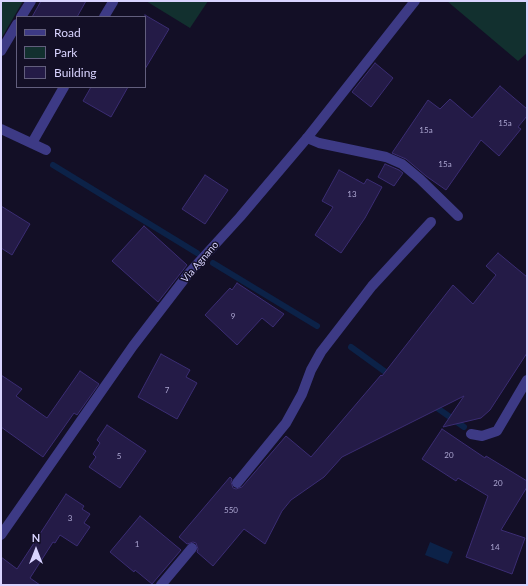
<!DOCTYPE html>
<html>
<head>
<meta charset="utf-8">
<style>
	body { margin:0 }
	#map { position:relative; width:528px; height:586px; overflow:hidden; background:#130f26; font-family:Lato,sans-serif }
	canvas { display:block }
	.frame { position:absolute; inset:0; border:2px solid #d9d4ff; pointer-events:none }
	.legend { position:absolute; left:16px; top:16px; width:130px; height:72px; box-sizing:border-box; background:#130f26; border:1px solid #625e7d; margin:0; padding:5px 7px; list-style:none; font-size:12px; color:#d9d4ff }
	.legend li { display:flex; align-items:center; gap:8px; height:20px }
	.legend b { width:20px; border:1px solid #625e7d }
	.north { position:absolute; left:16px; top:530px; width:40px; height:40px; -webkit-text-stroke:3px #130f26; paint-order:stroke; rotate:0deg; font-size:11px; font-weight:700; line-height:16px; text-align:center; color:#d9d4ff }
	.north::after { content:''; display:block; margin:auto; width:14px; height:18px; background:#d9d4ff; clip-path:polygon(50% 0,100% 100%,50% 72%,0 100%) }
</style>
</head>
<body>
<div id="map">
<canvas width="528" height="586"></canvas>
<div class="frame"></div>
<ul class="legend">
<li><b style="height:5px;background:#3d3a85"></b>Road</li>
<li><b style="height:11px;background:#12302f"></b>Park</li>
<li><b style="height:11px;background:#241b47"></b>Building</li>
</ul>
<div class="north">N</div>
</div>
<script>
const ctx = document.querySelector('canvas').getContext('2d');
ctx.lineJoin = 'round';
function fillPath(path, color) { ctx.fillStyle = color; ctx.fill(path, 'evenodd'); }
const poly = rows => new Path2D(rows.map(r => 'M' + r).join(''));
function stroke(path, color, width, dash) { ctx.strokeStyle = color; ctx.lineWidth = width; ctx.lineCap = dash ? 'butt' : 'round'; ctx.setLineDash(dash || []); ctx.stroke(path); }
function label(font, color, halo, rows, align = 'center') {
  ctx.font = font + ' Lato,sans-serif'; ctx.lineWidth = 3; ctx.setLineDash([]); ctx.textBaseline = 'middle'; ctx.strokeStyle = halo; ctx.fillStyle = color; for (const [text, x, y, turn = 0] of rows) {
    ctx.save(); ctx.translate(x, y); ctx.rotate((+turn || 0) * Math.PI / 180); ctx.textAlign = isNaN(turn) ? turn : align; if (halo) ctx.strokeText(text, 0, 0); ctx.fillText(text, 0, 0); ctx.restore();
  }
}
const green = poly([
	[1,1,23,1,1,39],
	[146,1,208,1,190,28],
	[447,1,527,1,527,53,518,61]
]);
const water = poly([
	[430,542,453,552,448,564,425,555]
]);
const stream = poly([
	[53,165,197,253],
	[213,263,317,326],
	[351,347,391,376],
	[433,405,464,427]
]);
const building = poly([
	[41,1,86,1,77,17,32,17,41,1],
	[145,15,169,29,145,69,145,15],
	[375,63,393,78,371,107,352,92,375,63],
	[500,86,527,109,527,116,518,127,521,129,499,156,481,140,446,190,426,176,406,159,392,153,428,100,440,109,450,99,472,118,500,86],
	[91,87,128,87,111,117,83,101,91,87],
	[385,164,399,170,403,173,394,186,378,177,385,164],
	[339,170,364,184,367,179,382,187,365,218,341,253,315,235,333,207,322,201,339,170],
	[205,175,228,190,205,224,182,209,205,175],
	[1,206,30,224,12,255,1,248,1,206],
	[144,226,187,265,158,302,112,261,144,226],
	[498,253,527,277,527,353,490,410,481,418,443,427,464,396,342,457,324,477,291,500,282,511,265,544,244,529,213,566,197,552,198,549,196,543,193,542,187,544,179,537,230,477,232,479,231,482,233,488,236,489,242,487,286,436,311,457,381,375,382,376,453,285,473,304,496,275,486,266,498,253],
	[237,283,284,314,273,327,262,318,237,345,205,315,230,288,232,290,237,283],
	[161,354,190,370,186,377,197,383,177,419,138,397,161,354],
	[80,371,99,384,77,415,74,413,43,457,1,427,1,375,22,389,16,396,47,418,80,371],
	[107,425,146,451,120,488,89,467,96,457,93,454,100,443,97,440,107,425],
	[442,429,485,458,486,456,527,481,527,487,501,530,525,538,512,574,466,557,488,496,458,478,456,481,422,459,442,429],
	[66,494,84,506,82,509,90,514,84,523,90,527,77,546,60,535,55,543,53,542,30,578,40,585,1,585,1,557,17,569,66,494],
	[140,516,181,550,152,584,135,570,134,572,110,552,140,516]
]);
const service = poly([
	[21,17,31,1],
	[104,17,113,2,112,1],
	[1,51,17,24],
	[1,129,46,150],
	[307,138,319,143,386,157,402,164,420,179,458,216],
	[32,143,64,87],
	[471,434,482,436,497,431,527,380],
	[237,483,286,423,302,394,311,370,321,352,372,286,431,222],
	[161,585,192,548]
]);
const minor = poly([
	[1,535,133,346,189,273,240,217,307,138,415,1]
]);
const numberNames = [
	["15a",505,123],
	["15a",426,130],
	["15a",445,164],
	["13",352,194],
	["9",233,316],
	["7",167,390],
	["20",449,455],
	["5",119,456],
	["20",498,483],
	["550",231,510],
	["3",70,518],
	["1",137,544],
	["14",495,547]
];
const streetNames = [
	["Via Agnano",200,262,-49]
];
fillPath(green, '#12302f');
fillPath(water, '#0c2248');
stroke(stream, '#0c2248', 6);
fillPath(building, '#241b47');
stroke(building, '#3b2d73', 1);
stroke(service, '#3d3a85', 10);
stroke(minor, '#3d3a85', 10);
label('8px', '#aca6d1', null, numberNames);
label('10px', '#d9d4ff', '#130f26', streetNames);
</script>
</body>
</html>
